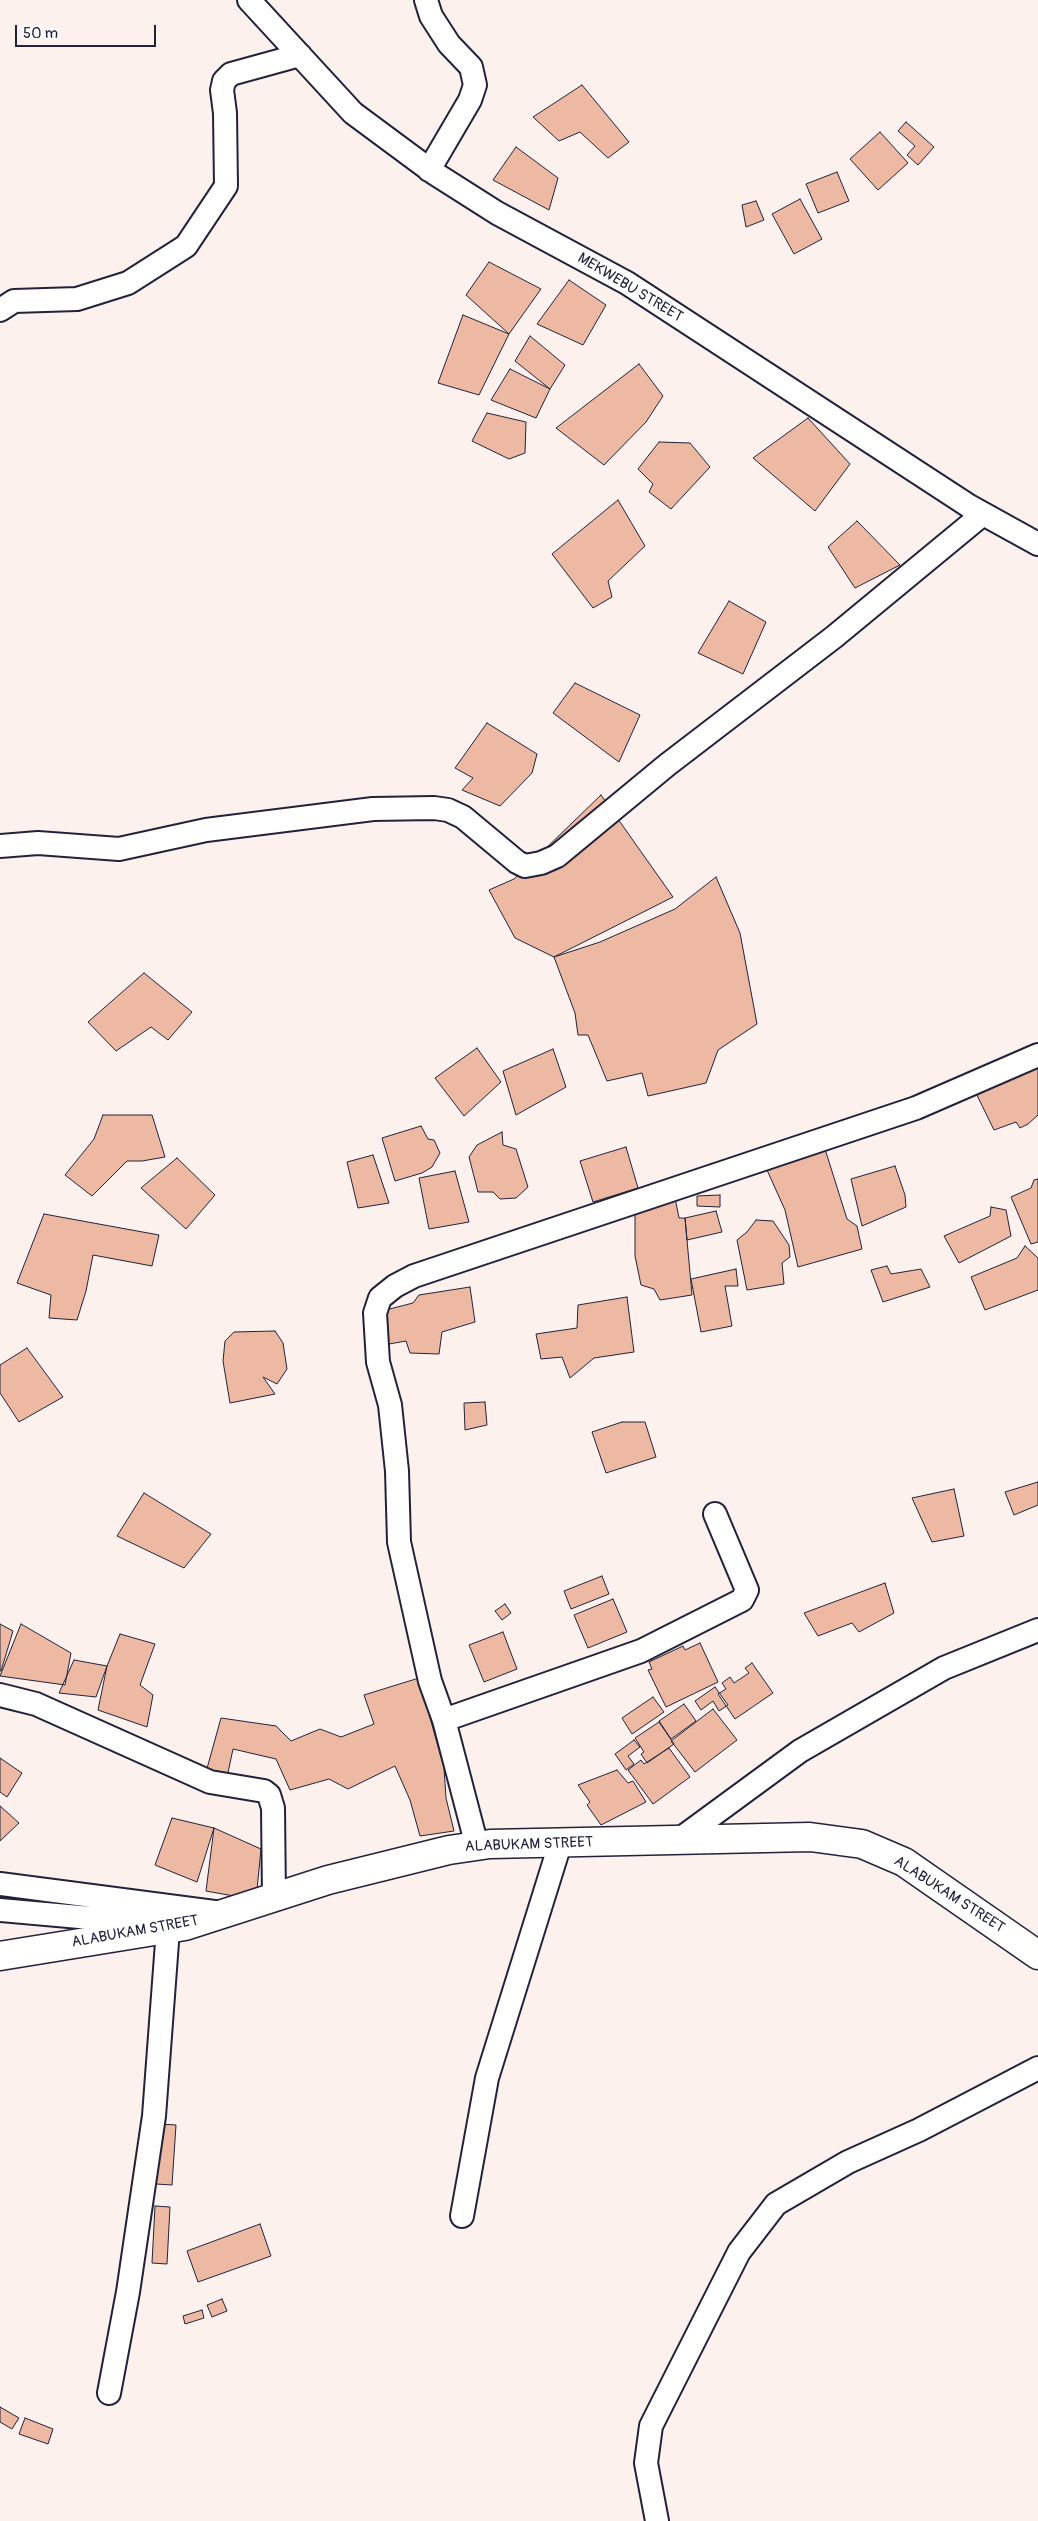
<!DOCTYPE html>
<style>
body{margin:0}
#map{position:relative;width:1038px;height:2521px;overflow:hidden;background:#fcf1ec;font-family:Pangolin,sans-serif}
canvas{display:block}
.scale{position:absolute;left:15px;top:25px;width:141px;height:22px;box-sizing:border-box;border:2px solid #22223b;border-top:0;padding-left:6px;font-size:15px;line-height:18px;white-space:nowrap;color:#22223b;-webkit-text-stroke:4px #fff;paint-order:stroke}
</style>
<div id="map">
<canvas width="1038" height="2521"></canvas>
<div class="scale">50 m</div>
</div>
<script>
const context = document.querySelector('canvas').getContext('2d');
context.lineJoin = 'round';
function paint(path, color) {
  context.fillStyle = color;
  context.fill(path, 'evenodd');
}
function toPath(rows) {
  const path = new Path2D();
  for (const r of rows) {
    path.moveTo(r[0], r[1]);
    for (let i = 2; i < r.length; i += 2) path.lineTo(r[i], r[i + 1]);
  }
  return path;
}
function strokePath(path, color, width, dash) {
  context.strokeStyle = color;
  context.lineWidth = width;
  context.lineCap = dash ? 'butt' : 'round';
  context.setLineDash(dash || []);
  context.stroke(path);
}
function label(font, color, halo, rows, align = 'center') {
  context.font = font + ' Pangolin,sans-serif';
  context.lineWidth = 4;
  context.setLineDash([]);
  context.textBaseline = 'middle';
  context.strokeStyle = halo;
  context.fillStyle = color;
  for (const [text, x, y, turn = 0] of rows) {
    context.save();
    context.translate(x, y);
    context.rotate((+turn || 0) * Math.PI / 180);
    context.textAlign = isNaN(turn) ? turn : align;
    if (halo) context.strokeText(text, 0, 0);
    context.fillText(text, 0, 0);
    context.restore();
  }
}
const building = toPath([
 [582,85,629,142,608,158,580,132,559,141,533,117,582,85],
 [906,122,934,147,918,165,907,155,915,146,898,131,906,122],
 [880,132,908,163,878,190,850,159,880,132],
 [516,147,558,178,549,210,493,180,516,147],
 [837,172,849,201,818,213,806,184,837,172],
 [800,199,822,239,794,254,772,214,800,199],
 [756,201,764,220,746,227,742,205,756,201],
 [489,262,541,289,509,334,466,295,489,262],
 [569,280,606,305,583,345,537,324,569,280],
 [463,315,509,334,479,395,438,383,463,315],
 [530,336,565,365,550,389,515,361,530,336],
 [639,364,663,396,646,422,604,465,556,428,639,364],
 [510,369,550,389,536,418,491,400,510,369],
 [487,413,526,422,525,453,509,459,472,441,487,413],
 [808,418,850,464,815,511,753,458,808,418],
 [659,442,690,443,710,467,671,509,649,492,653,484,638,469,659,442],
 [618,500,645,546,608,581,612,597,593,608,552,554,618,500],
 [857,521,900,565,855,588,828,547,857,521],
 [729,601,766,622,743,674,698,653,729,601],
 [575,683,640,715,619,762,553,713,575,683],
 [487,723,537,754,532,773,500,806,462,790,473,778,455,768,487,723],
 [601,795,673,897,554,957,515,938,489,890,514,879,601,795],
 [716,877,740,933,757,1024,718,1050,706,1083,648,1096,642,1073,607,1081,588,1035,578,1035,575,1013,554,957,600,942,675,909,716,877],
 [144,973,192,1012,168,1040,151,1027,116,1051,88,1022,144,973],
 [477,1048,501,1082,464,1116,435,1078,477,1048],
 [553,1049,566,1087,516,1115,503,1071,553,1049],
 [1038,1059,1038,1115,1028,1124,1020,1128,1016,1122,994,1130,973,1087,1038,1059],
 [103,1115,152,1115,165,1157,142,1161,127,1161,92,1196,65,1175,94,1139,103,1115],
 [421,1126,428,1139,434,1140,440,1153,432,1167,422,1173,395,1181,382,1138,421,1126],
 [502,1132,503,1145,516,1149,528,1187,516,1198,500,1199,493,1192,478,1192,469,1157,477,1145,502,1132],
 [626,1147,638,1188,593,1202,580,1161,626,1147],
 [825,1149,847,1219,857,1226,862,1249,798,1267,785,1210,767,1170,825,1149],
 [373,1155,389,1203,358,1208,347,1162,373,1155],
 [177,1158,215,1195,186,1229,141,1188,177,1158],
 [895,1166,905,1195,906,1207,862,1226,851,1179,895,1166],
 [455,1171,469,1222,429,1229,419,1178,455,1171],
 [1038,1179,1038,1242,1031,1244,1011,1197,1031,1188,1034,1180,1038,1179],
 [720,1195,720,1207,697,1206,697,1196,720,1195],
 [675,1198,679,1218,685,1218,692,1295,660,1300,654,1289,641,1285,635,1256,635,1204,675,1198],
 [991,1207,1006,1210,1011,1236,959,1263,944,1236,990,1216,991,1207],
 [716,1211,722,1232,687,1240,685,1218,716,1211],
 [44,1214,159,1235,152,1266,93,1255,86,1291,77,1320,49,1318,51,1295,17,1283,44,1214],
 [756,1220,773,1221,789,1245,790,1257,782,1263,784,1284,747,1290,737,1240,747,1232,756,1220],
 [1025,1246,1038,1258,1038,1290,985,1310,971,1277,1017,1258,1025,1246],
 [887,1266,891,1274,921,1269,930,1287,883,1302,871,1270,887,1266],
 [736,1269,738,1286,725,1286,732,1326,701,1332,691,1279,736,1269],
 [470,1287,475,1322,442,1332,439,1354,410,1353,406,1341,378,1346,374,1313,413,1303,419,1295,470,1287],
 [627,1297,634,1352,594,1358,570,1378,562,1357,541,1359,536,1334,577,1328,578,1305,627,1297],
 [275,1331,283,1343,287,1369,277,1384,263,1377,275,1394,230,1403,223,1361,225,1341,234,1332,275,1331],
 [27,1348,63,1397,19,1422,0,1393,0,1365,27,1348],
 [485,1402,487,1425,465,1430,464,1403,485,1402],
 [622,1422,645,1422,656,1457,606,1473,592,1432,622,1422],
 [1038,1482,1038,1505,1014,1515,1005,1492,1038,1482],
 [954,1489,964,1536,932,1542,912,1498,954,1489],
 [144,1493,211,1534,184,1568,117,1536,144,1493],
 [602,1576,609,1594,571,1609,564,1591,602,1576],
 [885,1583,894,1613,859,1632,852,1623,818,1636,804,1613,885,1583],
 [613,1599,627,1632,588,1648,574,1615,613,1599],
 [505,1604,511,1613,502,1620,495,1611,505,1604],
 [0,1624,13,1631,1,1671,0,1671,0,1624],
 [21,1624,71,1653,65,1685,0,1676,21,1624],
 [503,1632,517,1669,484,1682,469,1645,503,1632],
 [120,1634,155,1644,140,1685,153,1695,147,1727,98,1710,107,1666,120,1634],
 [700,1643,718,1682,666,1707,648,1670,652,1669,649,1662,683,1646,685,1650,700,1643],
 [74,1660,107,1666,96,1697,59,1693,74,1660],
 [752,1663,773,1693,735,1719,718,1694,726,1689,722,1683,730,1677,734,1683,749,1673,745,1668,752,1663],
 [419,1678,444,1768,446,1798,454,1831,420,1836,410,1800,395,1766,348,1789,329,1779,290,1790,276,1759,233,1749,226,1782,206,1772,221,1718,276,1726,291,1741,320,1729,341,1737,374,1724,364,1695,419,1678],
 [715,1687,728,1705,719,1711,713,1701,701,1710,695,1701,715,1687],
 [653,1697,664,1712,632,1734,622,1718,653,1697],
 [684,1704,696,1721,671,1739,659,1721,684,1704],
 [713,1709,737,1740,695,1772,671,1741,713,1709],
 [659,1722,674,1744,647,1763,641,1754,644,1752,635,1738,659,1722],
 [634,1740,640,1747,628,1756,634,1764,626,1770,615,1754,634,1740],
 [669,1748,690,1777,653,1804,628,1770,641,1760,644,1764,669,1748],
 [0,1758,22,1773,7,1797,0,1792,0,1758],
 [617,1770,628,1783,633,1781,646,1802,601,1825,587,1805,590,1802,578,1785,617,1770],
 [0,1806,19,1823,0,1841,0,1806],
 [172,1818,214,1828,197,1882,155,1865,172,1818],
 [214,1828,261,1849,256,1900,206,1891,214,1828],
 [160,2124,176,2125,172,2185,156,2184,160,2124],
 [155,2206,170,2207,167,2264,152,2263,155,2206],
 [260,2224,271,2256,198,2282,187,2251,260,2224],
 [222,2299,227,2311,212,2317,207,2305,222,2299],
 [202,2310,204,2318,185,2324,183,2316,202,2310],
 [0,2407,19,2418,12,2429,0,2422,0,2407],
 [25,2418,53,2429,48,2444,19,2434,25,2418]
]);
const street = toPath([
 [249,0,353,113,434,173,497,213,627,283,969,506,1038,544],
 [426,0,431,16,449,44,471,67,475,85,470,100,429,170],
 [0,310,14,301,77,299,128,283,186,246,226,186,225,113,222,90,224,81,231,74,300,55],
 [0,846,38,843,119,849,206,830,373,809,434,808,448,810,463,817,517,862,525,866,541,863,557,856,667,765,834,637,983,514],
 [0,1695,36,1704,210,1782,264,1791,269,1795,273,1808,274,1898],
 [444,1720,641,1651,742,1600,747,1590,715,1514],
 [680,1839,800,1751,944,1668,1038,1630],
 [477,1846,444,1720,430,1681,399,1542,397,1471,390,1405,378,1362,375,1313,380,1298,395,1286,414,1276,916,1108,1038,1055],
 [0,1884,222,1913],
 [0,1910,158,1924],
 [462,2216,487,2078,560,1844],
 [109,2393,128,2292,154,2116,168,1929],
 [657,2521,646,2463,651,2426,739,2252,776,2204,848,2162,919,2130,1038,2068]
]);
const secondary = toPath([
 [0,1956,185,1926,328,1880,449,1850,490,1844,810,1837,862,1844,904,1862,1038,1955]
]);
const streetNames = [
 ["MEKWEBU STREET",630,288,31],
 ["ALABUKAM STREET",529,1845,-2],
 ["ALABUKAM STREET",949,1895,33],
 ["ALABUKAM STREET",135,1932,-10]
];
paint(building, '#eeb9a2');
strokePath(building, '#22223b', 1);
strokePath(street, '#22223b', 26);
strokePath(secondary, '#22223b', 31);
strokePath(street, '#fff', 22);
strokePath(secondary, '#fff', 28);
label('15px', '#22223b', '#fff', streetNames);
</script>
